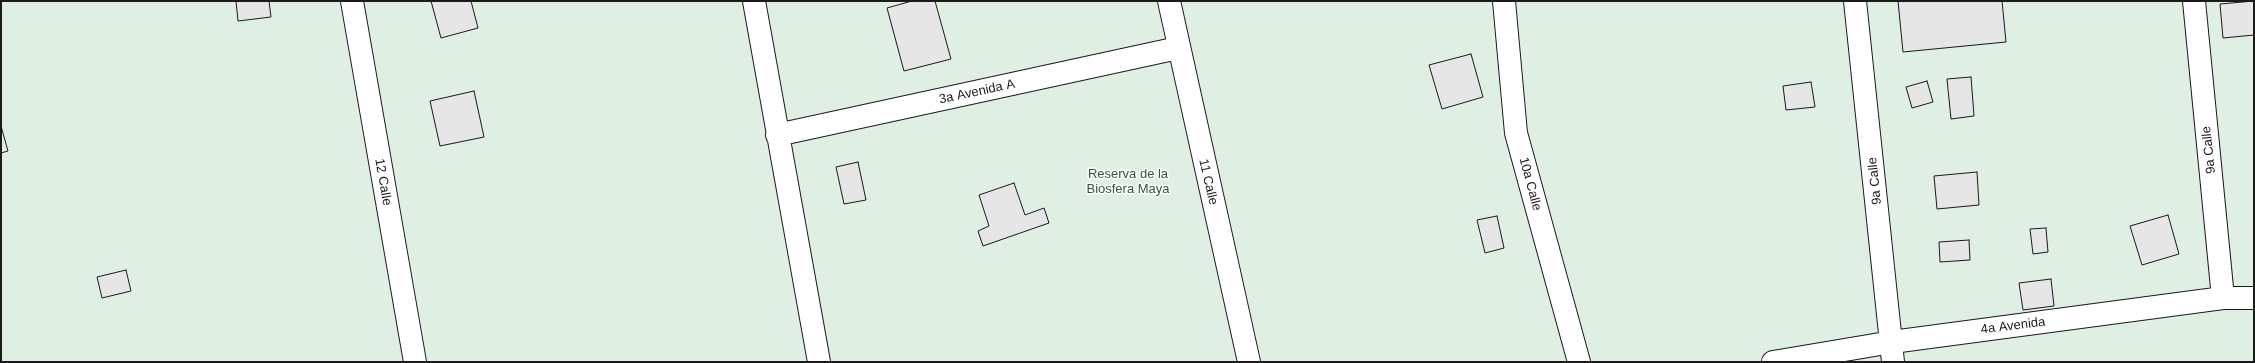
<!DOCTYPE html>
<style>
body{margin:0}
#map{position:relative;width:2255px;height:363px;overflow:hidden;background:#fff;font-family:Helvetica,sans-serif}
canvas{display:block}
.frame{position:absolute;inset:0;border:2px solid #1a1a1a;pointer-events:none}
</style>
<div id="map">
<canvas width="2255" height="363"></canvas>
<div class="frame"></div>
</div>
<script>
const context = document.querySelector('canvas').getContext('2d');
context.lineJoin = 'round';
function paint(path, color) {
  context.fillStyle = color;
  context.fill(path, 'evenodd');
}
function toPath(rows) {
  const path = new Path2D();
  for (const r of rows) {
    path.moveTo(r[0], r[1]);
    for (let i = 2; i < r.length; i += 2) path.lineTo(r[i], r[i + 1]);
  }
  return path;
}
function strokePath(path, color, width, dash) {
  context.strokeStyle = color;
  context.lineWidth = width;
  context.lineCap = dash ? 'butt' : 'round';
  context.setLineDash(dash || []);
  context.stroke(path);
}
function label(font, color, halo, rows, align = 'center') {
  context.font = font + ' Helvetica,sans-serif';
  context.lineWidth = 3;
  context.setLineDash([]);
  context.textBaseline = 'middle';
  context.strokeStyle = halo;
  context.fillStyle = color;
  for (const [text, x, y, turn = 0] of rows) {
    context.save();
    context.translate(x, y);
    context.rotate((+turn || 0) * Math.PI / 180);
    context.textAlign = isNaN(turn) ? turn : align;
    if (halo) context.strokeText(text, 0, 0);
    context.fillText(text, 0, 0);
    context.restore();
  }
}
const green = toPath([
 [1,1,2254,1,2254,362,1,362,1,1]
]);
const building = toPath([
 [236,1,269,1,271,17,238,21,236,1],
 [431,1,471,1,478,28,441,38,431,1],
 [912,1,935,1,951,59,904,71,887,8,912,1],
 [1898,1,2002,1,2006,42,1903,52,1898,1],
 [2254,1,2254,35,2223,38,2220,4,2254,1],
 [1471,54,1483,97,1442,109,1429,65,1471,54],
 [1971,77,1974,116,1951,119,1947,79,1971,77],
 [1927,81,1933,102,1912,108,1906,87,1927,81],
 [1811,82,1815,107,1786,110,1783,86,1811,82],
 [474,91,484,137,440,146,430,101,474,91],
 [1,126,8,151,1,153,1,126],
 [858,162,866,200,844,204,836,167,858,162],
 [1977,172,1979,205,1937,209,1934,176,1977,172],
 [1014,183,1025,215,1044,208,1049,223,983,246,978,231,989,226,979,195,1014,183],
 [2168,215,2179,254,2142,265,2130,226,2168,215],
 [1497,216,1504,248,1485,253,1477,220,1497,216],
 [2046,228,2048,252,2033,254,2030,229,2046,228],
 [1969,240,1970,260,1940,262,1939,242,1969,240],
 [126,270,131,291,102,298,97,277,126,270],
 [2051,279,2054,306,2023,310,2019,283,2051,279]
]);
const street = toPath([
 [352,1,415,362],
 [754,1,819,362],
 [1169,1,1249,362],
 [1504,1,1516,133,1579,362],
 [1855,1,1893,362],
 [2194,1,2223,298],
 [777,135,1178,48],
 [1773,362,1892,342,2223,298,2254,298]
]);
const streetNames = [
 ["3a Avenida A",977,92,-12],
 ["9a Calle",2209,150,-96],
 ["9a Calle",1875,181,-96],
 ["12 Calle",383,182,80],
 ["11 Calle",1208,182,77],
 ["10a Calle",1530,184,75],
 ["4a Avenida",2013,326,-7]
];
const parkNames = [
 ["Reserva de la",1128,174],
 ["Biosfera Maya",1128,189]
];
paint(green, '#e0efe3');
strokePath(green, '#6a6a6a', 1);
paint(building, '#e6e6e6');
strokePath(building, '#1a1a1a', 1);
strokePath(street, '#1a1a1a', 24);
strokePath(street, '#fff', 22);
label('13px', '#1a1a1a', '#fff', streetNames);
label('13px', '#2b5a34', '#fff', parkNames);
</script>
